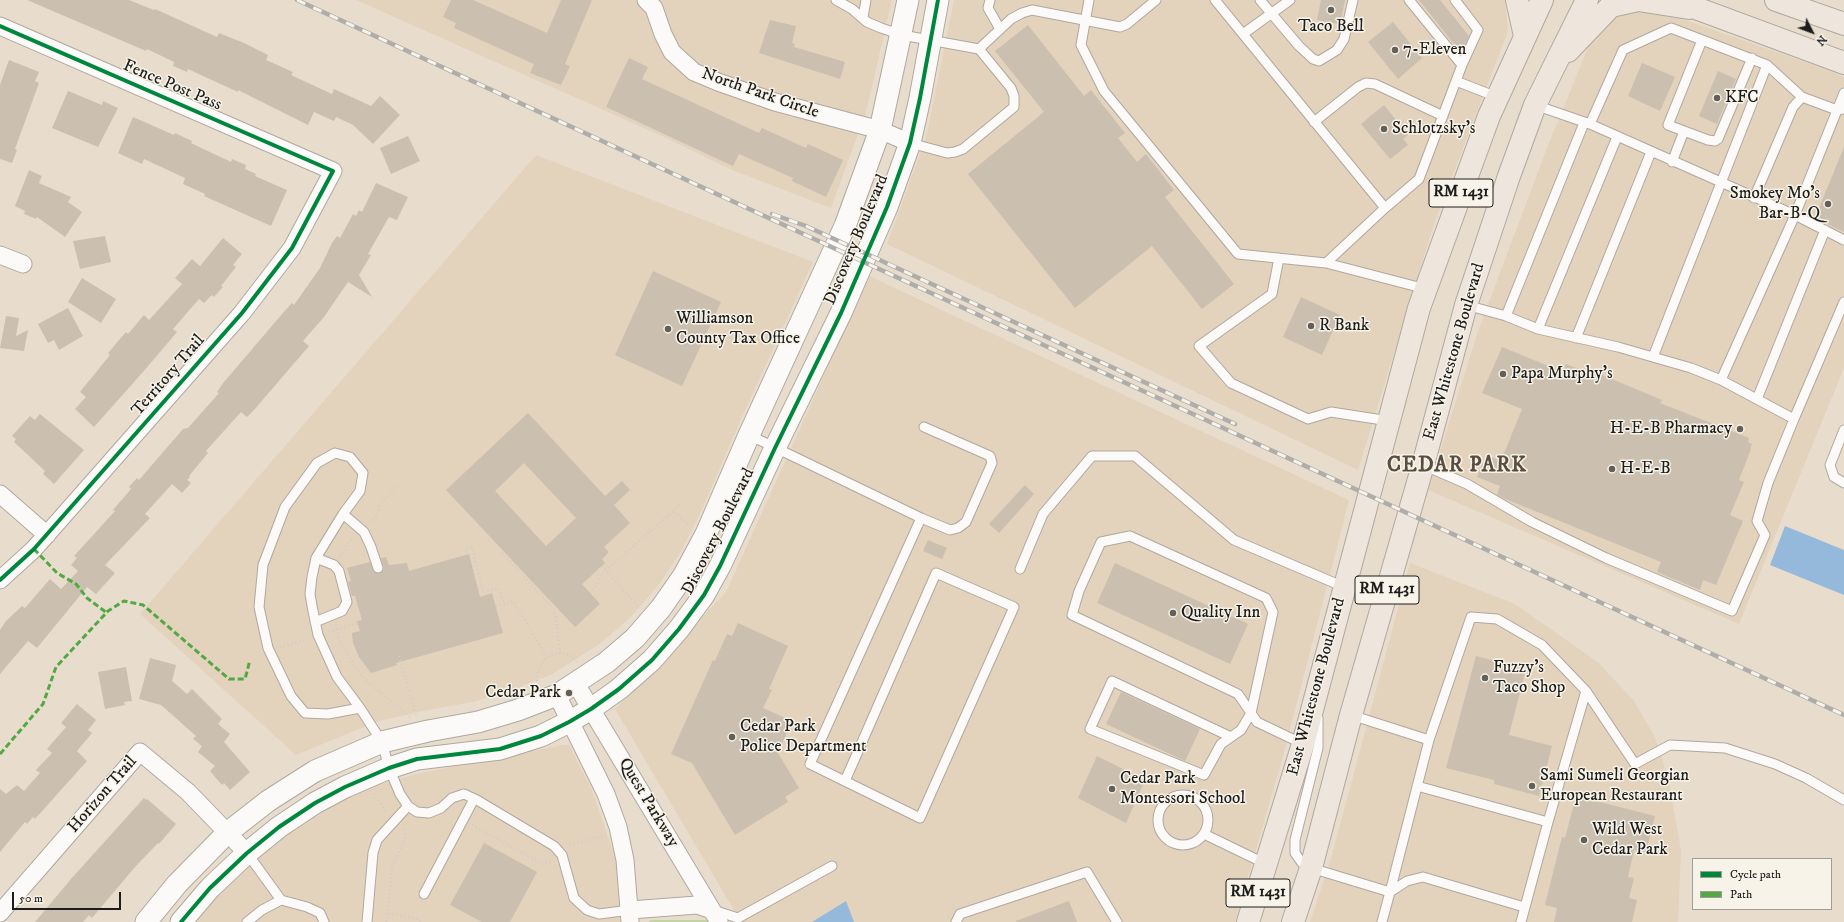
<!DOCTYPE html>
<style>
body{margin:0}
#map{position:relative;width:1844px;height:922px;overflow:hidden;background:#e8ddcd;font-family:"IM FELL DW Pica",serif}
canvas{display:block}
.legend{position:absolute;left:1692px;top:858px;width:140px;height:52px;box-sizing:border-box;background:#f7f3e8;border:1px solid #9f9d96;margin:0;padding:5px 7px;list-style:none;font-size:12px;color:#1c1c1c}
.legend li{display:flex;align-items:center;gap:8px;height:20px}
.legend b{width:20px;border:1px solid #9f9d96}
.north{position:absolute;left:1792px;top:12px;width:40px;height:40px;-webkit-text-stroke:3px #f7f3e8;paint-order:stroke;rotate:132deg;font-size:11px;font-weight:700;line-height:16px;text-align:center;color:#1c1c1c}
.north::after{content:'';display:block;margin:auto;width:14px;height:18px;background:#1c1c1c;clip-path:polygon(50% 0,100% 100%,50% 72%,0 100%)}
.scale{position:absolute;left:12px;top:892px;width:109px;height:18px;box-sizing:border-box;border:2px solid #1c1c1c;border-top:0;padding-left:5px;font-size:12px;line-height:14px;white-space:nowrap;color:#1c1c1c;-webkit-text-stroke:3px #f7f3e8;paint-order:stroke}
</style>
<div id="map">
<canvas width="1844" height="922"></canvas>
<ul class="legend">
<li><b style="height:5px;background:#00873e"></b>Cycle path</li>
<li><b style="height:5px;background:#52a943"></b>Path</li>
</ul>
<div class="north">N</div>
<div class="scale">50 m</div>
</div>
<script>
const context = document.querySelector('canvas').getContext('2d');
context.lineJoin = 'round';
function paint(path, color) {
  context.fillStyle = color;
  context.fill(path, 'evenodd');
}
function toPath(rows) {
  const path = new Path2D();
  for (const r of rows) {
    if (r.length === 3) {
      path.moveTo(r[0] + r[2], r[1]);
      path.arc(r[0], r[1], r[2], 0, 2 * Math.PI);
      continue;
    }
    path.moveTo(r[0], r[1]);
    for (let i = 2; i < r.length; i += 2) path.lineTo(r[i], r[i + 1]);
  }
  return path;
}
function strokePath(path, color, width, dash) {
  context.strokeStyle = color;
  context.lineWidth = width;
  context.lineCap = dash ? 'butt' : 'round';
  context.setLineDash(dash || []);
  context.stroke(path);
}
function label(font, color, halo, rows, align = 'center') {
  context.font = font + ' "IM FELL DW Pica",serif';
  context.lineWidth = 3;
  context.setLineDash([]);
  context.textBaseline = 'middle';
  context.strokeStyle = halo;
  context.fillStyle = color;
  for (const [text, x, y, turn = 0] of rows) {
    context.save();
    context.translate(x, y);
    context.rotate((+turn || 0) * Math.PI / 180);
    context.textAlign = isNaN(turn) ? turn : align;
    if (halo) context.strokeText(text, 0, 0);
    context.fillText(text, 0, 0);
    context.restore();
  }
}
const built = toPath([
 [356,0,892,0,866,112,831,208,732,170,664,137],
 [954,0,1505,0,1508,31,1434,224,1358,470,887,244,926,138],
 [1648,7,1825,69,1844,77,1844,368,1739,624,1428,490,1478,331,1545,153,1593,35,1615,13],
 [536,155,813,262,743,415,700,514,679,555,658,586,630,618,601,643,551,675,512,690,473,702,422,711,376,722,296,755,140,614],
 [869,276,1349,500,1284,753,1235,922,741,922,615,709,726,592],
 [1410,563,1515,604,1599,663,1634,701,1655,737,1668,777,1681,850,1678,922,1310,922,1332,855],
 [563,745,569,745,591,788,616,859,620,922,191,922,228,882,288,830,359,790,416,774]
]);
const green = toPath([
 [651,920,707,920,710,922,648,922]
]);
const water = toPath([
 [1785,526,1844,550,1844,595,1770,565],
 [846,901,854,922,812,922]
]);
const building = toPath([
 [27,0,129,0,154,10,155,9,217,37,219,33,244,43,268,55,266,60,293,72,291,75,332,94,334,89,371,106,380,96,400,115,373,144,353,125,336,117,334,121,314,112,308,125,238,90,238,92,188,69,187,72,173,66,174,62,147,49,146,51],
 [451,0,473,0,547,33,561,0,592,0,565,64,570,66,561,85,530,73,534,64,454,28,456,23,443,17],
 [1321,0,1345,0,1340,24,1317,20],
 [1419,0,1440,0,1469,36,1466,43,1458,49],
 [770,20,796,26,792,43,795,44,794,47,845,62,840,79,759,53],
 [1393,22,1422,58,1398,79,1368,42],
 [1028,25,1084,96,1091,90,1125,133,1118,138,1137,162,1146,154,1174,190,1165,197,1234,284,1202,309,1152,246,1075,308,968,174,1044,112,995,51],
 [629,58,648,67,642,79,759,133,762,128,806,148,808,144,843,160,826,197,792,181,793,178,739,154,733,166,606,107],
 [9,60,39,72,35,81,39,83,15,149,17,150,12,163,0,159,0,85],
 [1642,63,1675,77,1660,111,1628,96],
 [1718,71,1736,79,1717,124,1699,116],
 [68,91,102,105,103,101,118,108,98,147,52,128],
 [1384,105,1408,135,1403,139,1408,145,1390,159,1361,124],
 [133,117,174,135,175,133,192,141,191,143,231,162,232,159,246,165,245,169,256,174,255,176,287,190,271,226,204,196,205,194,183,184,185,178,144,159,142,164,118,153],
 [408,136,420,161,391,174,380,148],
 [1844,147,1844,232,1815,218],
 [29,170,42,176,39,183,71,197,68,202,82,212,65,237,37,217,36,219,24,214,25,211,15,206],
 [376,183,408,197,397,220,389,217,368,254,371,255,359,275,372,297,348,282,324,317,303,341,309,346,254,410,247,417,241,412,206,451,208,453,189,476,190,477,187,480,191,483,182,493,172,484,145,514,150,518,105,565,115,573,96,594,87,587,37,648,28,641,0,674,0,630,6,621,22,606,25,608,50,579,61,589,78,571,71,565,77,558,74,556,115,511,113,510,131,489,129,487,137,478,139,480,183,429,188,428,219,393,217,392,224,382,282,314,292,303,294,305,320,268,332,243,337,236,340,238,353,214,356,216,359,210,362,212],
 [105,236,111,262,80,269,73,241],
 [223,238,242,254,233,265,236,267,221,286,223,287,214,297,212,295,204,303,199,299,173,329,177,332,143,372,94,427,75,409,86,397,80,392,110,355,108,353,126,332,128,334,144,315,149,320,182,284,175,278,192,259,200,266],
 [653,271,721,302,682,386,615,355],
 [82,278,116,299,101,323,68,302],
 [1301,297,1340,315,1322,355,1283,337],
 [68,308,83,336,59,350,54,340,48,343,38,324],
 [6,316,19,318,16,336,28,330,24,351,0,348],
 [1502,347,1563,372,1566,364,1589,373,1590,370,1662,400,1660,403,1749,438,1748,442,1752,444,1750,449,1751,449,1739,480,1744,482,1730,515,1743,521,1716,585,1703,580,1700,590,1657,572,1661,562,1503,498,1497,495,1500,486,1477,477,1486,455,1501,461,1522,409,1482,393],
 [528,413,605,496,622,481,630,490,614,505,630,523,604,547,609,552,602,559,605,563,582,584,600,604,575,627,446,490],
 [524,463,576,518,546,546,495,491],
 [40,414,84,450,54,484,43,474,45,471,14,442,16,439,12,436,30,416,35,420],
 [1025,485,1034,494,999,533,989,524],
 [928,540,947,548,942,559,923,551],
 [469,554,480,597,492,593,503,633,396,663,397,665,371,673,359,657,353,643,352,633,360,631,357,621,362,620,355,596,352,596,348,582,351,581,347,568,370,562,374,572,380,574,384,569,381,558,386,557,389,565,407,563,409,571],
 [1115,563,1248,624,1230,664,1097,603],
 [738,623,788,646,769,689,772,690,763,708,792,721,778,753,799,788,785,797,788,802,735,835,692,763,671,754,713,660,715,661,727,634,732,636],
 [1476,656,1526,669,1509,735,1552,746,1539,796,1494,784,1494,780,1446,768],
 [150,658,176,665,172,681,187,694,192,689,222,719,218,724,230,734,224,742,250,772,230,790,224,783,222,785,210,771,215,766,198,752,202,746,193,739,196,736,161,705,139,699],
 [126,667,132,701,124,702,125,705,105,709,98,672],
 [1121,692,1200,729,1185,761,1106,724],
 [77,704,96,720,88,730,92,733,77,751,87,761,35,819,33,817,27,824,25,822,0,852,0,789,6,794,17,785,24,791,40,773,36,770,52,753,47,749,66,727,61,723],
 [1097,756,1145,780,1126,823,1078,798],
 [1576,796,1655,816,1646,852,1634,850,1628,877,1634,878,1629,898,1637,900,1632,922,1554,922,1557,908,1545,905,1562,837,1565,838],
 [144,798,146,800,147,799,176,824,159,844,158,843,135,867,92,918,89,915,83,922,35,922,71,879],
 [484,843,537,872,510,922,482,922,450,905],
 [1069,901,1077,922,1016,922,1016,921]
]);
const path = toPath([
 [673,511,681,503],
 [370,523,377,516,380,504,395,487],
 [502,553,555,610,560,654],
 [467,555,466,548,472,547,483,592,498,588,505,604],
 [340,557,353,536],
 [602,566,640,608],
 [590,593,597,585,601,575,673,511,690,526],
 [496,607,513,601,547,657],
 [336,625,339,639,355,667,366,680,410,717],
 [329,632,358,623],
 [280,647,305,640],
 [399,656,416,716],
 [537,685,537,672,546,658,553,654,562,653,571,656,577,662],
 [373,794,387,812],
 [472,825,543,864,552,861],
 [405,829,406,836,392,867,388,913,416,919,421,922],
 [570,845,606,835],
 [386,922,388,913]
]);
const service = toPath([
 [836,0,852,9,867,22,881,28,902,35,979,49,1011,19,1022,13,1032,10,1120,27,1127,24,1156,0],
 [990,0,988,8,1000,29],
 [1089,0,1081,45,1104,91,1238,254,1326,263,1426,289],
 [1215,0,1385,208,1326,263],
 [1260,0,1299,46,1313,59,1319,61,1337,50,1344,39,1353,0],
 [1409,0,1462,65],
 [863,17,866,0],
 [1243,34,1290,0],
 [1702,40,1668,125,1708,140,1715,141,1718,139,1752,58],
 [1456,81,1497,97],
 [1535,105,1590,124,1795,215,1844,240],
 [1314,122,1358,87,1366,83,1375,84,1443,116],
 [1590,124,1623,50,1671,28,1767,65,1802,97,1837,110,1844,109],
 [910,143,947,153,955,152,963,149,1014,107,1014,96,1011,88,979,49],
 [1672,162,1684,131],
 [1754,198,1793,107,1802,97],
 [1385,208,1419,179,1462,65,1478,30,1455,0],
 [1279,258,1272,294,1199,346,1231,383,1308,419,1331,412,1389,421],
 [1466,305,1506,316,1538,329,1618,347,1691,368,1721,380,1794,419,1844,302],
 [1506,316,1584,123],
 [1538,329,1617,137],
 [1576,338,1651,152],
 [1653,357,1767,65],
 [1721,380,1795,215,1844,93],
 [1757,399,1825,230],
 [1844,430,1830,465,1834,477,1844,483],
 [749,435,921,518,810,764,920,818,1014,607,936,573,845,781],
 [1423,465,1467,484,1532,522,1606,558,1732,611,1765,535,1757,521,1768,483,1794,419],
 [343,514,364,532,371,547,378,568],
 [921,518,950,530,958,528,966,522,992,463,990,456,924,427],
 [1020,569,1043,514,1092,456,1135,456,1234,540,1344,587],
 [315,622,342,611,347,602,339,571,334,565,316,558],
 [1586,691,1635,764,1670,745,1725,748,1775,764,1806,778,1844,800],
 [360,708,328,714,305,713,291,696,268,648,259,607,263,565,285,507,317,463,335,453,350,457,363,473,360,491,343,514,316,558,312,577,310,594,313,611,318,635,337,677,360,708,382,742,389,768,400,794,408,806,417,812,429,813,441,808,452,798,464,794,477,800,554,846,562,855,574,898,587,910,599,914,630,910],
 [1318,718,1318,748,1295,840,1295,853,1302,863,1311,868,1390,892,1429,740,1351,715],
 [1231,737,1112,681,1090,729,1204,775,1221,744,1241,730,1251,713,1273,612,1266,598,1130,536,1101,542,1079,591,1072,615,1238,694,1251,713,1257,722,1303,744],
 [1429,740,1471,617,1497,619,1542,645,1586,691,1548,822],
 [1417,786,1548,822,1521,922],
 [1183,820,25],
 [1204,834,1266,864],
 [247,853,281,900,307,907,320,913,324,922],
 [424,894,474,799],
 [713,910,738,918,832,866],
 [247,922,262,910,281,900],
 [367,922,373,853,377,840,408,806],
 [956,922,960,914,1087,872,1117,922],
 [1382,922,1390,892,1407,881,1423,877,1524,907]
]);
const minor = toPath([
 [646,0,654,8,663,34,672,52,694,72,718,82,775,102,880,130,910,143],
 [0,26,333,171,292,248,242,313,34,549,0,580],
 [0,255,23,264],
 [0,494,47,535],
 [576,684,719,922],
 [557,695,606,794,618,827,625,860,630,922],
 [630,910,697,905,712,910],
 [0,913,140,752,188,792,247,853]
]);
const tertiary = toPath([
 [146,922,177,884,227,833,268,801,315,771,382,742,428,731,478,722,518,710,557,695,607,662,635,638,661,608,684,575,706,534,749,435,845,226,880,130,908,0],
 [181,922,210,888,247,853,279,827,315,803,345,787,389,768,417,759,500,749,541,736,569,722,591,709,619,689,652,660,679,629,704,595,720,566,775,448,841,313,887,207,910,143,920,98,938,0]
]);
const primary = toPath([
 [1517,0,1525,36],
 [1638,0,1689,8],
 [1674,0,1844,63],
 [1776,0,1844,24],
 [1568,51,1611,6,1638,0],
 [1248,922,1303,744,1419,308,1489,116,1542,0],
 [1293,922,1311,868,1351,715,1423,465,1466,305,1509,176,1535,105,1587,0]
]);
const rail = toPath([
 [297,0,1844,715],
 [772,214,806,226,1235,424]
]);
const quiet = toPath([
 [34,549,57,573,76,584,87,598,107,613],
 [0,754,43,704,56,667,108,611,124,601,143,605,229,679,245,679,250,660]
]);
const cycleway = toPath([
 [0,26,333,171,292,248,242,313,34,549,0,580],
 [181,922,210,888,247,853,279,827,315,803,345,787,389,768,417,759,500,749,541,736,569,722,591,709,619,689,652,660,679,629,704,595,720,566,775,448,841,313,887,207,910,143,920,98,938,0]
]);
const markers = [
 [1331,10,4,"#63605a"],
 [1395,50,4,"#63605a"],
 [1717,98,4,"#63605a"],
 [1384,129,4,"#63605a"],
 [1828,204,4,"#63605a"],
 [1311,326,4,"#63605a"],
 [668,329,4,"#63605a"],
 [1503,374,4,"#63605a"],
 [1740,429,4,"#63605a"],
 [1612,469,4,"#63605a"],
 [1173,613,4,"#63605a"],
 [1485,678,4,"#63605a"],
 [569,693,4,"#63605a"],
 [732,737,4,"#63605a"],
 [1532,786,4,"#63605a"],
 [1112,789,4,"#63605a"],
 [1584,840,4,"#63605a"]
];
const shields = [
 [1461,193,64],
 [1387,590,64],
 [1258,893,64]
];
const shieldNames = [
 ["RM 1431",1461,193],
 ["RM 1431",1387,590],
 ["RM 1431",1258,893]
];
const poiNames = [
 ["Taco Bell",1331,27,"center"],
 ["7-Eleven",1403,50],
 ["KFC",1725,98],
 ["Schlotzsky's",1392,129],
 ["Smokey Mo's",1820,194,"right"],
 ["Bar-B-Q",1820,214,"right"],
 ["Williamson",676,319],
 ["County Tax Office",676,339],
 ["R Bank",1319,326],
 ["Papa Murphy's",1511,374],
 ["H-E-B Pharmacy",1732,429,"right"],
 ["H-E-B",1620,469],
 ["Quality Inn",1181,613],
 ["Fuzzy's",1493,668],
 ["Taco Shop",1493,688],
 ["Cedar Park",561,693,"right"],
 ["Cedar Park",740,727],
 ["Police Department",740,747],
 ["Sami Sumeli Georgian",1540,776],
 ["European Restaurant",1540,796],
 ["Cedar Park",1120,779],
 ["Montessori School",1120,799],
 ["Wild West",1592,830],
 ["Cedar Park",1592,850]
];
const streetNames = [
 ["Fence Post Pass",172,86,23],
 ["North Park Circle",760,94,19],
 ["Discovery Boulevard",857,240,-67],
 ["East Whitestone Boulevard",1455,352,-74],
 ["Territory Trail",169,376,-49],
 ["Discovery Boulevard",719,532,-63],
 ["East Whitestone Boulevard",1317,687,-75],
 ["Horizon Trail",103,795,-49],
 ["Quest Parkway",648,803,59]
];
const districtNames = [
 ["CEDAR PARK",1457,467]
];
paint(built, '#e3d2bc');
paint(green, '#c0d5a2');
paint(water, '#95b9db');
paint(building, '#cbbfb0');
strokePath(service, '#afa89e', 11);
strokePath(minor, '#afa89e', 19);
strokePath(tertiary, '#afa89e', 23);
strokePath(primary, '#afa89e', 24);
strokePath(path, '#d0cdc9', 2.5, [1, 3]);
strokePath(service, '#fcfaf8', 9);
strokePath(minor, '#fcfaf8', 17);
strokePath(tertiary, '#fcfaf8', 21);
strokePath(primary, '#eee5dc', 22);
strokePath(rail, '#aeadaa', 4.5);
strokePath(rail, '#f7f3e8', 3, [9]);
strokePath(quiet, '#52a943', 3, [6, 3]);
strokePath(cycleway, '#00873e', 4);
for (const [x, y, r, color] of markers) {
  const dot = new Path2D();
  dot.arc(x, y, r, 0, 2 * Math.PI);
  context.fillStyle = color;
  context.fill(dot);
  strokePath(dot, '#f7f3e8', 1.5);
}
for (const [x, y, w] of shields) {
  const box = new Path2D();
  box.roundRect(x - w / 2, y - 14, w, 28, 3);
  context.fillStyle = '#f7f3e8';
  context.fill(box);
  strokePath(box, '#1c1c1c', 1);
}
label('bold 16px', '#1c1c1c', null, shieldNames);
label('17px', '#1c1c1c', '#f7f3e8', poiNames, 'left');
label('17px', '#1c1c1c', '#f7f3e8', streetNames);
context.letterSpacing = '1px';
label('bold 21px', '#594d40', '#f7f3e8', districtNames);
context.letterSpacing = '0px';
</script>
